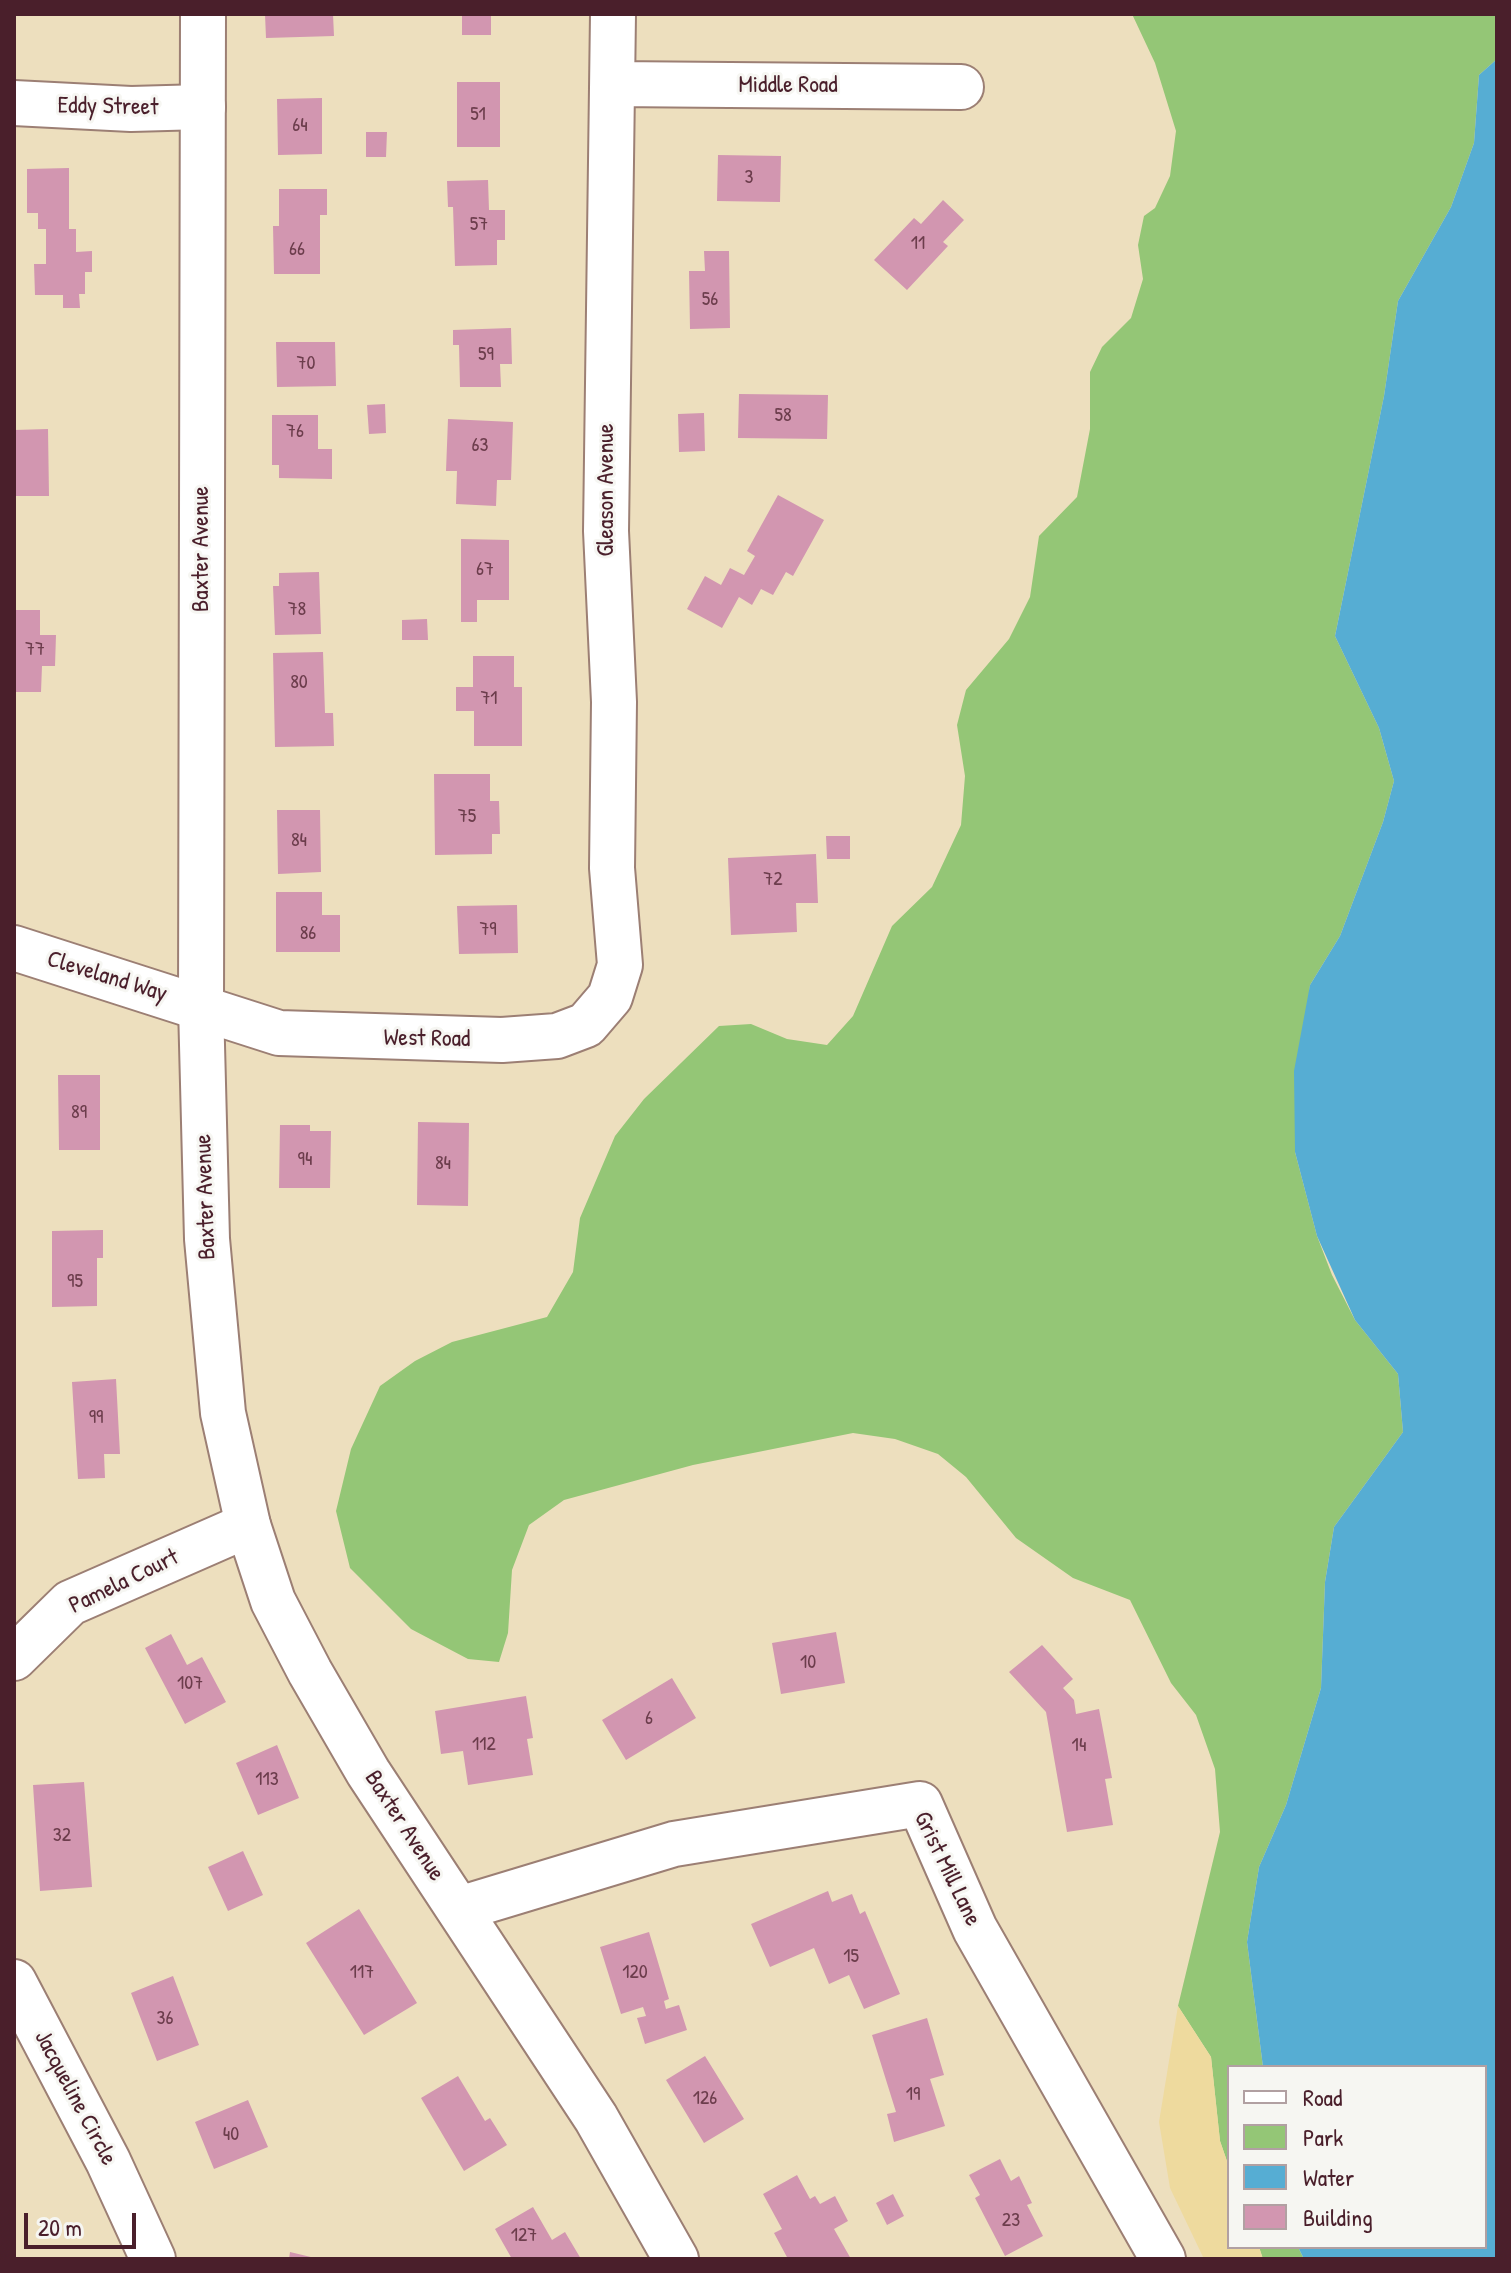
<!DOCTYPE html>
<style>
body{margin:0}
#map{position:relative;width:1511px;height:2273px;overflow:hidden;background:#eddfbe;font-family:"Patrick Hand",sans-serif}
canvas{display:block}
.frame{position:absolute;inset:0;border:16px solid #4a1f2b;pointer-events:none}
.legend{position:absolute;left:1227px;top:2065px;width:260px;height:184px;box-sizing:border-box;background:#f6f6f2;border:2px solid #b1a0a2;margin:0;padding:10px 14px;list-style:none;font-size:24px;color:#4a1f2b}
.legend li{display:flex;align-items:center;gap:16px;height:40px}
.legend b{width:40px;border:2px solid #b1a0a2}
.scale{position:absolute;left:24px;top:2213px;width:112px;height:36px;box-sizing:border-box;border:4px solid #4a1f2b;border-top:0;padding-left:10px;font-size:24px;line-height:28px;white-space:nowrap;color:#4a1f2b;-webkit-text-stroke:6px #f6f6f2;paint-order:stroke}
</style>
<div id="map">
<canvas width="1511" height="2273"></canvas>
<div class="frame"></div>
<ul class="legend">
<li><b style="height:10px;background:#fff"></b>Road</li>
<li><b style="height:22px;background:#94c676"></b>Park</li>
<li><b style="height:22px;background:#56add3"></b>Water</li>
<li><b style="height:22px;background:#d296b0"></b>Building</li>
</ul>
<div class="scale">20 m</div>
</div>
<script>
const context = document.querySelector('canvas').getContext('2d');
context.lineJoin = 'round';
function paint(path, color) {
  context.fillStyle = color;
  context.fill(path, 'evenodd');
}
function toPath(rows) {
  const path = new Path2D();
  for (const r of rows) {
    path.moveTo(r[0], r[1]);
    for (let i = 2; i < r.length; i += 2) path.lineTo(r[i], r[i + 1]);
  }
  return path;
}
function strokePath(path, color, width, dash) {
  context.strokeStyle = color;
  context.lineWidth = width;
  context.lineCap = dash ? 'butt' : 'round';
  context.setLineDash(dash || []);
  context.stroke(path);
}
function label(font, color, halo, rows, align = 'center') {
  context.font = font + ' "Patrick Hand",sans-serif';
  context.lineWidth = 6;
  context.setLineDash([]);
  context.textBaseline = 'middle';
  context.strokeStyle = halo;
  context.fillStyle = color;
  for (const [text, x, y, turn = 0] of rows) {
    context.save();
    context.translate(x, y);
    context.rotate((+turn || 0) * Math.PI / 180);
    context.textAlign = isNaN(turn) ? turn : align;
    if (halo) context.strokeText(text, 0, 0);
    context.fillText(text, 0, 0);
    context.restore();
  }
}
const green = toPath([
 [1132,14,1497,14,1497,59,1479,75,1474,143,1451,207,1398,301,1384,396,1335,636,1379,728,1394,781,1383,822,1340,936,1310,985,1295,1152,1317,1236,1332,1275,1355,1320,1398,1374,1403,1432,1334,1527,1325,1582,1321,1688,1286,1805,1259,1867,1247,1942,1263,2067,1229,2067,1229,2167,1220,2141,1211,2057,1178,2006,1220,1832,1215,1769,1196,1715,1171,1683,1130,1600,1073,1578,1016,1538,966,1477,938,1454,895,1439,853,1433,693,1465,564,1500,529,1525,512,1570,508,1633,499,1662,468,1659,411,1629,350,1568,336,1511,351,1449,380,1386,415,1361,452,1342,547,1317,573,1272,580,1218,615,1136,644,1099,719,1026,751,1024,787,1039,827,1045,853,1016,892,926,932,887,961,825,965,776,957,725,966,690,1009,639,1030,597,1039,536,1077,497,1090,429,1090,372,1102,347,1131,318,1143,279,1138,245,1144,216,1155,208,1170,176,1176,131,1155,63],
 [1259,2247,1298,2247,1304,2259,1263,2259]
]);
const sand = toPath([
 [1178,2006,1211,2057,1220,2141,1229,2167,1229,2247,1259,2247,1263,2259,1204,2259,1170,2188,1159,2122]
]);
const water = toPath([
 [1497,59,1497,2259,1304,2259,1298,2247,1485,2247,1485,2067,1263,2067,1247,1942,1259,1867,1286,1805,1321,1688,1325,1582,1334,1527,1403,1432,1398,1374,1355,1320,1317,1236,1295,1152,1294,1071,1310,985,1340,936,1383,822,1394,781,1379,728,1335,636,1384,396,1398,301,1451,207,1474,143,1479,75]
]);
const building = toPath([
 [265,14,333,14,334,36,266,38],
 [462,14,491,14,491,35,462,35],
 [457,82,500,82,500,147,457,147],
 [322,98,322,154,278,155,277,99],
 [366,132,387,132,386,157,366,157],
 [718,155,781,156,780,202,717,201],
 [69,168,69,229,76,229,76,252,92,251,92,272,85,272,85,294,79,294,80,308,63,308,63,295,35,295,34,264,46,264,46,229,38,229,38,213,27,213,27,169],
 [488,180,489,210,505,210,505,240,497,240,497,265,455,266,453,207,448,207,447,181],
 [279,189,327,189,327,215,320,215,320,274,274,274,273,226,279,226],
 [943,200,964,220,943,242,948,246,907,290,874,260,914,218,921,224],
 [704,251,729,251,730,328,690,329,689,271,705,271],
 [511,328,512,364,500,364,501,387,460,387,459,345,453,345,453,330],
 [276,342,335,342,336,386,277,387],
 [739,394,828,395,827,439,738,438],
 [385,404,386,433,369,434,367,405],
 [704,413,705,451,679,452,678,414],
 [272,415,318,415,318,449,332,449,332,479,279,478,279,465,272,465],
 [448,419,513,422,511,480,497,480,496,506,456,504,457,471,446,471],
 [48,429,49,496,14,496,14,430],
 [778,495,824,520,793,576,786,572,773,595,761,589,752,605,739,597,722,628,687,609,705,576,721,585,730,568,744,575,755,556,747,551],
 [461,539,509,540,509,600,477,600,477,622,461,622],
 [319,572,321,634,275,635,273,586,279,586,279,573],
 [14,610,40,610,40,635,56,635,55,666,42,666,41,692,14,692],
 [427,619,428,640,402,640,402,620],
 [323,652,325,713,333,713,334,746,275,747,273,653],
 [473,656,514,656,514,687,522,687,522,746,474,746,474,711,456,711,456,687,473,687],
 [434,774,490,774,490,801,499,801,500,834,492,834,492,854,435,855],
 [277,810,320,810,321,872,278,874],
 [826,836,850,836,850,859,827,859],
 [816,854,818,903,796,903,797,932,731,935,728,858],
 [276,892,322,892,322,915,340,915,340,952,276,952],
 [517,905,518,953,459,954,457,906],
 [58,1075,100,1075,100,1150,59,1150],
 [418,1122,469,1123,468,1206,417,1205],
 [280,1125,310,1125,310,1131,331,1131,330,1188,279,1188],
 [103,1230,103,1258,97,1258,97,1306,52,1307,52,1231],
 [116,1379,120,1454,104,1454,105,1478,78,1479,72,1382],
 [836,1632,845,1683,781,1694,772,1643],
 [171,1634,187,1665,202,1657,226,1702,185,1724,145,1648],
 [1042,1645,1073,1679,1063,1688,1074,1700,1076,1714,1099,1709,1112,1778,1105,1779,1113,1825,1067,1832,1046,1712,1009,1672],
 [672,1678,696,1718,626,1760,602,1720],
 [526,1696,533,1738,527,1739,533,1775,468,1785,463,1751,441,1754,435,1711],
 [277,1745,299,1798,258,1815,236,1763],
 [84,1782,92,1887,40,1891,33,1785],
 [243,1851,263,1895,228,1911,208,1867],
 [828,1891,832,1902,852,1894,860,1914,865,1911,900,1994,864,2009,849,1975,829,1984,814,1948,770,1967,751,1924],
 [359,1909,417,2003,364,2035,306,1943],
 [649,1932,669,1999,664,2001,666,2009,679,2005,687,2030,645,2044,637,2018,646,2016,643,2007,621,2014,600,1947],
 [173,1976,199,2045,157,2061,131,1993],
 [927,2018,944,2075,930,2079,945,2126,894,2142,887,2114,896,2112,872,2035],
 [705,2056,744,2119,704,2143,666,2080],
 [458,2076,485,2121,490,2118,507,2145,464,2171,421,2098],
 [248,2100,268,2147,214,2169,195,2122],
 [1000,2159,1011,2181,1019,2176,1032,2203,1027,2205,1043,2236,1005,2256,975,2198,980,2195,969,2175],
 [797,2175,810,2199,815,2196,820,2204,835,2196,848,2221,834,2229,851,2259,788,2259,774,2233,782,2229,763,2194],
 [893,2194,904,2216,887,2225,876,2203],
 [533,2207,552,2240,565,2232,581,2259,512,2259,495,2229],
 [290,2252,315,2258,315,2259,289,2259]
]);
const minor = toPath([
 [614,84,961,87],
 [14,103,131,109,203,107],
 [14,948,279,1033,502,1040,557,1036,586,1025,610,997,620,965,612,868,614,702,606,531,613,14],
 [14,1658,70,1603,248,1525],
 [459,1909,674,1844,920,1804,975,1929,1163,2259],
 [14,1982,108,2161,153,2259]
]);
const tertiary = toPath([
 [203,14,201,1006,207,1239,223,1413,248,1525,273,1601,310,1672,368,1772,596,2118,676,2259]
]);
const numberNames = [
 ["51",478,115],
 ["64",300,126],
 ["3",749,178],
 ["57",479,225],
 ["11",918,244],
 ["66",297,250],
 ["56",710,300],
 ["59",486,355],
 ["70",306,364],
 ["58",783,416],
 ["76",295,432],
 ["63",480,446],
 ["67",485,570],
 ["78",297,610],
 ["77",35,650],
 ["80",299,683],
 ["71",489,699],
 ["75",467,817],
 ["84",299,841],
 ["72",773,880],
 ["79",488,930],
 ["86",308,934],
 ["89",79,1113],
 ["94",305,1160],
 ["84",443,1164],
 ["95",75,1282],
 ["99",96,1418],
 ["10",808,1663],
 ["107",190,1684],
 ["6",649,1719],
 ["112",484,1745],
 ["14",1079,1746],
 ["113",267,1780],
 ["32",62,1836],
 ["15",851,1957],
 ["117",362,1973],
 ["120",635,1973],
 ["36",165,2019],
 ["19",913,2095],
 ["126",705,2099],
 ["40",231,2135],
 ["23",1011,2221],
 ["127",524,2236]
];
const streetNames = [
 ["Middle Road",788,86],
 ["Eddy Street",108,107,1],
 ["Gleason Avenue",607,490,-90],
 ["Baxter Avenue",202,549,-90],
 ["Cleveland Way",107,977,17],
 ["West Road",427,1039,1],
 ["Baxter Avenue",206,1197,-92],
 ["Pamela Court",124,1582,-26],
 ["Baxter Avenue",404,1826,57],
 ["Grist Mill Lane",947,1869,64],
 ["Jacqueline Circle",75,2098,62]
];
paint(green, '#94c676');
paint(sand, '#eeda9e');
paint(water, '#56add3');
paint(building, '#d296b0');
strokePath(minor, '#9c7f74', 48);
strokePath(tertiary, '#9c7f74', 48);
strokePath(minor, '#fff', 44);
strokePath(tertiary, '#fff', 44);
label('20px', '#6c3d4c', null, numberNames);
label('24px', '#4a1f2b', '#f6f6f2', streetNames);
</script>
